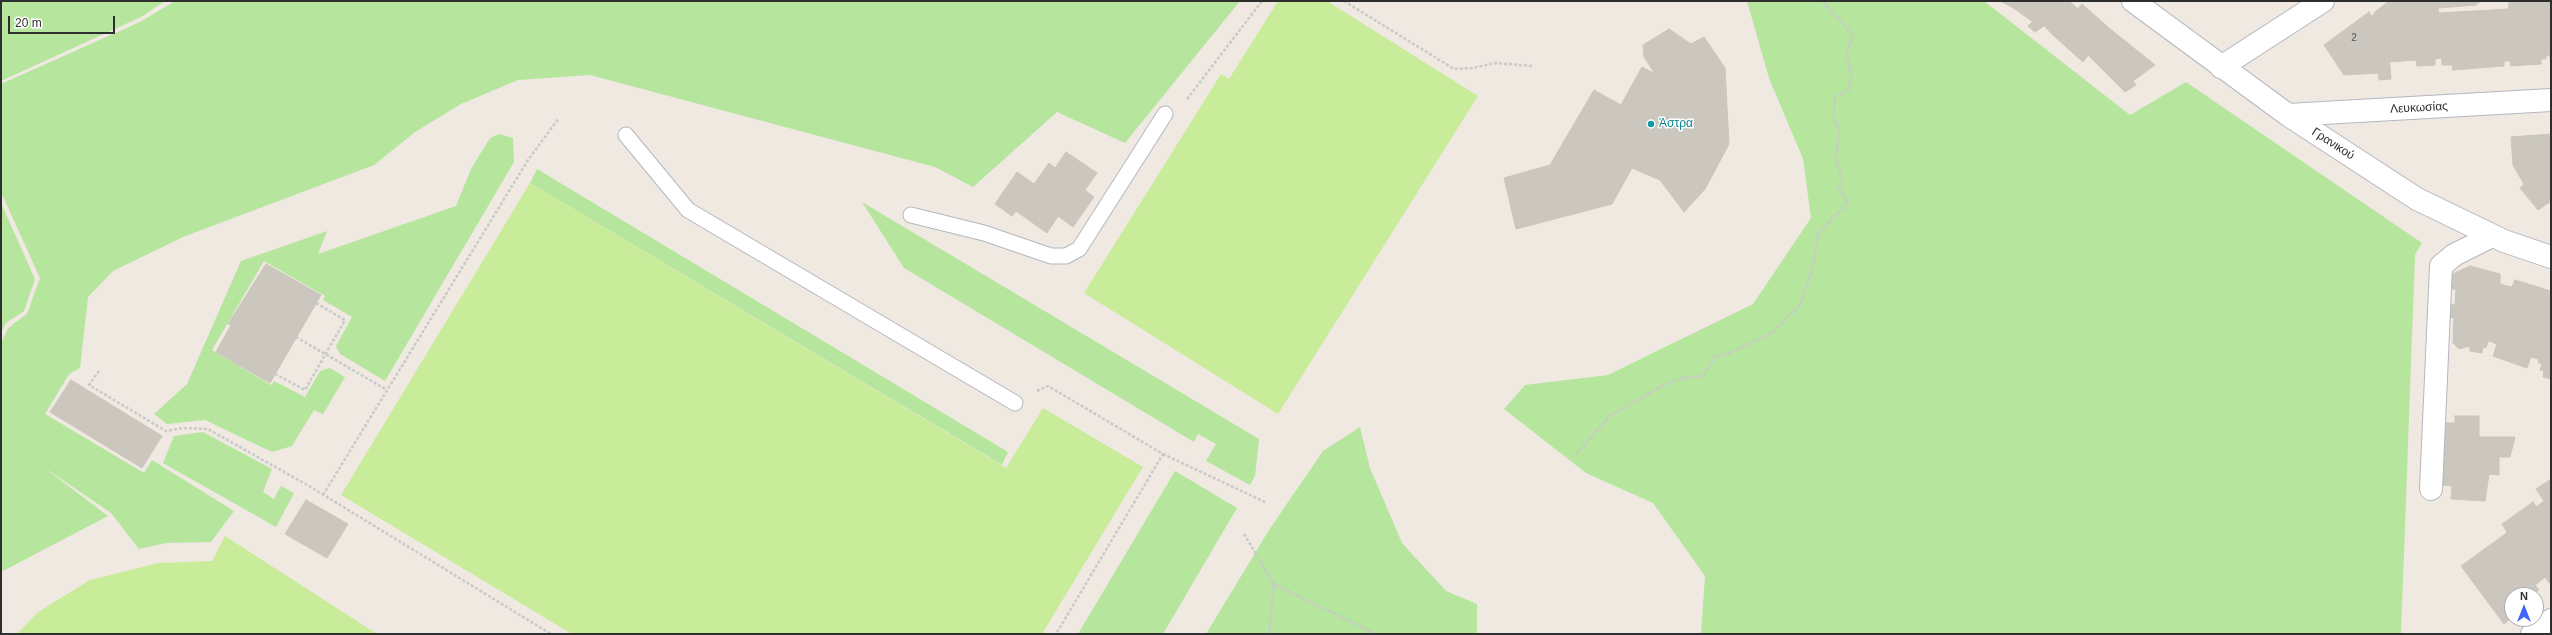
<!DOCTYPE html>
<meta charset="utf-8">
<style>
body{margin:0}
#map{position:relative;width:2552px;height:635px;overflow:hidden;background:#efe9e1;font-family:Arial,sans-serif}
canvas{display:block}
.frame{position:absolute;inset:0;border:2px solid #2e2e2e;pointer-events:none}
.north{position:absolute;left:2504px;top:587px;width:40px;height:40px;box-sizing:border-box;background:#fff;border:1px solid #ababab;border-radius:50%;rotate:0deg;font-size:11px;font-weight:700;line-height:16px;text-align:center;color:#2e2e2e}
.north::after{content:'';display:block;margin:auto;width:14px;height:18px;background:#4264fb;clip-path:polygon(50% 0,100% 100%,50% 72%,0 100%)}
.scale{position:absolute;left:8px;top:16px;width:107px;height:18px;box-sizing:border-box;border:2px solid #2e2e2e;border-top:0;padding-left:5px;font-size:12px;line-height:14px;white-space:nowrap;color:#2e2e2e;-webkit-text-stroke:3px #fff;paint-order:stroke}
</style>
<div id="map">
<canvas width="2552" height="635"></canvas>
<div class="frame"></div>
<div class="north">N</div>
<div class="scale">20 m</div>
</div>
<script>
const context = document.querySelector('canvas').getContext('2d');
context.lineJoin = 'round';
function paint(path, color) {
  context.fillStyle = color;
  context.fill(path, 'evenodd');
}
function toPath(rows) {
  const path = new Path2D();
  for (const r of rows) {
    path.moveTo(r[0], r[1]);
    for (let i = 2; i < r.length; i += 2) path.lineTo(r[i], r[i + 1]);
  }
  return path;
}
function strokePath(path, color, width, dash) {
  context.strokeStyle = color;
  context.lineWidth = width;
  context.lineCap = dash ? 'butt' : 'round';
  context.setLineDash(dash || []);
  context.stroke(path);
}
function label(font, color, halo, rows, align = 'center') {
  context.font = font + ' Arial,sans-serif';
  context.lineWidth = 3;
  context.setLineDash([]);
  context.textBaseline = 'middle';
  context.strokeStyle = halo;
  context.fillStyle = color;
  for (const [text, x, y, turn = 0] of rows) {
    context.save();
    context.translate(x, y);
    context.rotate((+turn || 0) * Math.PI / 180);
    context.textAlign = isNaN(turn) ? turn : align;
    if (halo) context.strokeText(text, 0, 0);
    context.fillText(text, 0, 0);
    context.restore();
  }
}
const green = toPath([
 [1,1,165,1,141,17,1,81],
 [175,1,1240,1,1125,143,1057,112,973,187,935,167,590,75,518,80,461,104,415,132,374,165,183,237,113,271,88,297,80,368,69,374,45,414,144,473,152,460,234,511,211,542,166,543,139,549,111,513,42,466,108,516,1,572,1,343,8,328,27,314,40,278,1,192,1,84,140,22],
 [1747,1,1984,1,2130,115,2186,82,2422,243,2415,255,2401,634,1701,634,1705,576,1653,503,1586,473,1504,409,1525,385,1608,375,1753,304,1811,218,1803,159,1769,78],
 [499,134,513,138,514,162,385,381,340,354,336,346,352,317,323,300,325,296,264,261,212,350,271,385,274,381,305,397,320,371,330,368,345,377,323,414,314,410,292,446,272,452,205,420,167,424,154,414,187,384,241,261,327,231,318,254,456,206,471,169,490,138],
 [537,169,1008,452,1002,465,530,183],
 [862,202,1259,439,1255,476,1250,485,1206,461,1216,444,1198,434,1194,442,904,268],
 [1,203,35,279,24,311,6,323,1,333],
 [1360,427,1370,468,1402,543,1446,591,1477,604,1477,634,1206,634,1269,530,1323,451],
 [203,432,272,469,263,492,274,499,281,486,294,493,276,527,163,463,174,436],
 [1175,471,1237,508,1163,634,1078,634]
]);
const pitch = toPath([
 [1278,1,1327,1,1478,96,1278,414,1084,293,1221,74,1229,79],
 [530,183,1006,468,1043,408,1143,467,1042,634,572,634,341,495],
 [225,536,377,634,17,634,38,612,90,580,158,563,212,561]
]);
const building = toPath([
 [2001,1,2020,1,2015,9,2001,1],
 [2020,1,2054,1,2033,22,2015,9,2020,1],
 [2054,1,2069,1,2078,9,2054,36,2044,26,2035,32,2028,26,2054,1],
 [2389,1,2433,1,2438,8,2442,58,2435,59,2435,65,2417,66,2416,60,2390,62,2387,32,2375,12,2389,1],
 [2433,1,2481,1,2476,5,2438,8,2433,1],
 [2547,1,2551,1,2551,62,2550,62,2550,56,2546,55,2547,1],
 [2547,1,2546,59,2541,59,2541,64,2511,66,2510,61,2505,61,2509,2,2547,1],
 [2082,4,2109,28,2083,62,2054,36,2082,4],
 [2508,9,2504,66,2452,70,2453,65,2442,65,2439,13,2508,9],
 [2369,12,2372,17,2375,12,2387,32,2391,79,2379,80,2378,73,2344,75,2324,45,2369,12],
 [2109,28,2155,65,2133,81,2136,85,2125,92,2088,55,2109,28],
 [1669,29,1691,44,1704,37,1725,68,1729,144,1705,189,1684,212,1660,180,1632,168,1612,204,1516,229,1504,178,1550,165,1594,90,1621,105,1642,67,1655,74,1644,57,1643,45,1669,29],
 [2551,134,2551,201,2538,210,2520,188,2524,184,2513,165,2511,137,2551,134],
 [1066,152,1097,173,1085,190,1094,197,1073,227,1058,216,1047,233,1016,211,1012,216,995,204,1017,172,1034,184,1049,163,1055,168,1066,152],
 [266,264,321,295,270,383,216,352,231,325,228,324,266,264],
 [2470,266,2500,274,2500,284,2507,286,2486,348,2483,347,2482,353,2470,351,2470,346,2459,349,2453,343,2454,318,2447,317,2447,304,2455,305,2456,290,2448,287,2448,276,2470,266],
 [2515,280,2551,291,2551,319,2538,359,2531,357,2527,368,2493,356,2497,344,2489,341,2507,286,2512,287,2515,280],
 [2551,319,2551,379,2543,377,2544,371,2540,370,2542,364,2538,362,2551,319],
 [71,380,162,436,142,468,50,412,71,380],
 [2455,416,2479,416,2479,437,2515,437,2510,457,2499,457,2499,475,2489,474,2485,501,2451,499,2452,486,2442,485,2442,423,2455,423,2455,416],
 [2551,479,2551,519,2540,504,2544,501,2536,489,2551,479],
 [306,500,348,524,327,558,285,534,306,500],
 [2533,502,2536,507,2540,504,2551,519,2551,581,2549,583,2545,577,2539,582,2504,535,2507,532,2502,524,2533,502],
 [2504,535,2539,582,2535,585,2539,590,2532,595,2512,595,2512,610,2507,614,2510,619,2504,624,2461,566,2504,535]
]);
const path = toPath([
 [1344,1,1454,69,1473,68,1495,63,1533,66],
 [1187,99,1262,1],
 [296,337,387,390],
 [99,371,89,385,166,431,183,428,208,429,309,486,551,634],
 [275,374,305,390,345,320,316,303],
 [1037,391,1048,386,1163,454,1056,634],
 [1163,454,1267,503],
 [1576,454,1610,416,1660,387,1682,378,1703,376,1715,357,1729,353,1774,332,1800,305,1811,274,1819,232,1848,203,1839,188,1843,182,1836,159,1839,130,1834,117,1835,97,1849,90,1851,74,1847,53,1853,34,1822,1],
 [323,495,528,160,559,118],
 [1244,534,1274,584,1269,634],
 [1274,584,1376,634]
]);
const lane = toPath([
 [626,135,688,210,1015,403],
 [911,215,984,233,1051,256,1066,256,1079,249,1165,114]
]);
const street = toPath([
 [2133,1,2288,115,2417,199,2504,241,2551,257],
 [2221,67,2323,1],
 [2288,115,2551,100],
 [2431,489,2441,266,2454,255,2492,236],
 [2532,634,2551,620]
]);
const markers = [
 [1651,124,4,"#0f9aa8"]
];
const numberNames = [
 ["2",2354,38]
];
const streetNames = [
 ["Λευκωσίας",2419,108,-3],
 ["Γρανικού",2333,144,33]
];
const cultureNames = [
 ["Άστρα",1659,124]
];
paint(green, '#b6e59e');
paint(pitch, '#c9ec9a');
paint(building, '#cbc7bf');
strokePath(building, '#cbc5ba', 1);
strokePath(lane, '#b4b7c1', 17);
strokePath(street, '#b4b7c1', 24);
strokePath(path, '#c9c9c9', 2.5, [3, 2]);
strokePath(lane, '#fff', 15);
strokePath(street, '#fff', 22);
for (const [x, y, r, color] of markers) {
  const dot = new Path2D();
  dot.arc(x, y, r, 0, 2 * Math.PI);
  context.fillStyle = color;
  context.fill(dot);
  strokePath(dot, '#fff', 1.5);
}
label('10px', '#555452', null, numberNames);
label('12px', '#2e2e2e', '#fff', streetNames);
label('12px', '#0d838f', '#fff', cultureNames, 'left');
</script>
